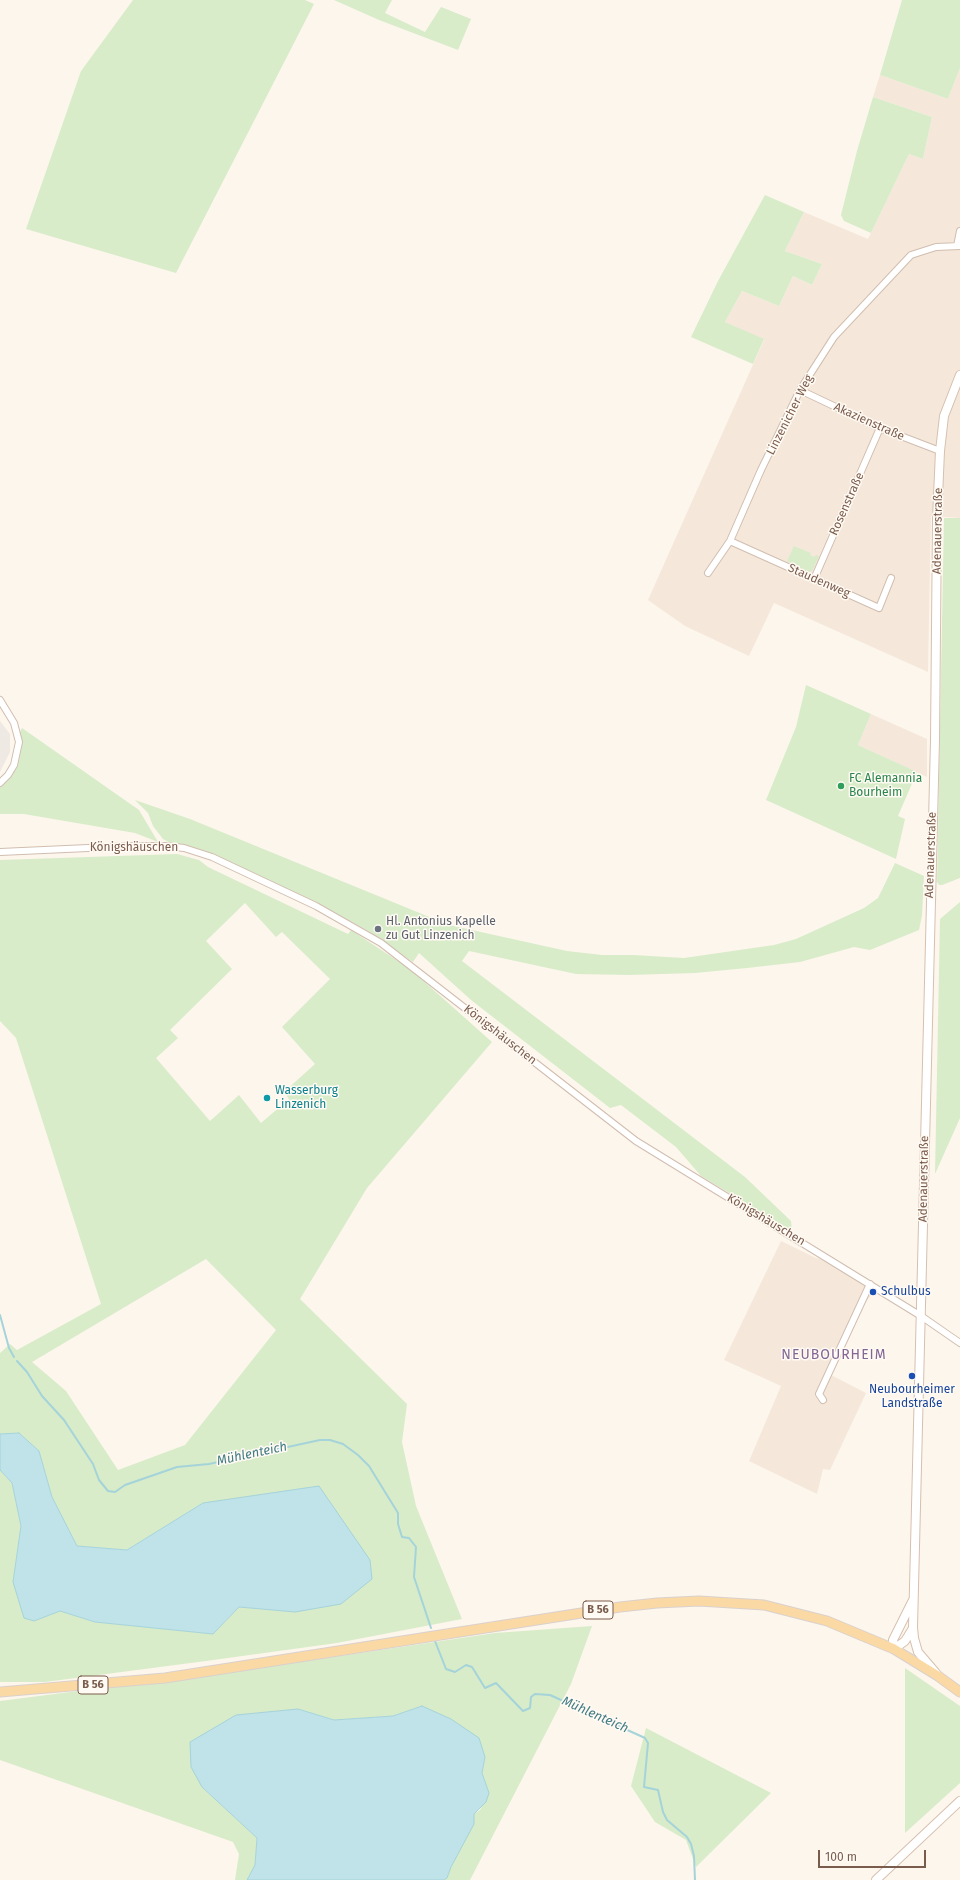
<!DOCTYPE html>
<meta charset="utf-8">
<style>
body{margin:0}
#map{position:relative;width:960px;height:1880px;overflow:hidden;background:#fdf6ec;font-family:"Fira Sans",sans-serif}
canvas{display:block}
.scale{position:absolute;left:818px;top:1850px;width:108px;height:18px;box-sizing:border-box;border:2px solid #7a5c4d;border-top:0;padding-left:5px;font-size:12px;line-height:14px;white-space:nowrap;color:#7a5c4d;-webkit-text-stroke:3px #fffaf3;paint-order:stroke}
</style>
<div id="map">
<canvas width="960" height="1880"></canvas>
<div class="scale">100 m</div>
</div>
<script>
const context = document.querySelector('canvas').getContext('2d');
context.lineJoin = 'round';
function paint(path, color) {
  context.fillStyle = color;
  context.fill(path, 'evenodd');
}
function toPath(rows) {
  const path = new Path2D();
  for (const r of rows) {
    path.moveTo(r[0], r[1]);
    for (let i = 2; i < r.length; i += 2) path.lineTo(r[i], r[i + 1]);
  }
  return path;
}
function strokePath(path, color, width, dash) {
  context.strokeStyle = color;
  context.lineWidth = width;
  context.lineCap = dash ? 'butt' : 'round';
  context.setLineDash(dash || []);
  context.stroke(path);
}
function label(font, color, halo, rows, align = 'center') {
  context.font = font + ' "Fira Sans",sans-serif';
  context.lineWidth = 3;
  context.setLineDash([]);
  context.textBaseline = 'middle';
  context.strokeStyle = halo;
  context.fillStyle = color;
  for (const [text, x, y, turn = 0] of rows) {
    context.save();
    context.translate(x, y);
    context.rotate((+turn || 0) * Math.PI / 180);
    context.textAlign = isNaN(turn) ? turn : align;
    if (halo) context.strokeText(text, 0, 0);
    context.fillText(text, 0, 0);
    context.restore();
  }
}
const residential = toPath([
 [960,68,960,518,931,516,928,672,774,603,749,656,685,626,648,600,764,340,725,322,742,291,779,306,793,276,812,285,822,264,785,251,804,212,868,239,909,154,923,159,932,117,873,97,880,75,948,99],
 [871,714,927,739,927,777,858,745],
 [781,1241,816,1258,826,1260,864,1285,873,1293,865,1303,831,1375,866,1393,830,1470,823,1469,817,1494,749,1461,781,1386,724,1360]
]);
const industrial = toPath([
 [0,721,10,734,10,752,0,772]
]);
const green = toPath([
 [133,0,305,0,314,4,176,273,26,229,81,71],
 [334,0,392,0,385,13,425,32,441,7,471,19,458,50,379,20],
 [902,0,960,0,960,68,948,99,880,75],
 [873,97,932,117,923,159,909,154,871,233,844,221,841,215,857,151],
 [765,195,804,212,785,251,822,264,812,285,793,276,779,306,742,291,725,322,764,339,753,364,691,337,718,281],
 [944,518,960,518,960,878,942,885,939,885,937,882],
 [794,546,811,553,810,555,814,557,816,555,819,556,812,571,808,572,787,561],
 [806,685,871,714,858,745,917,772,898,816,905,819,896,859,766,800,796,727],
 [22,728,139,810,158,842,135,833,24,814,0,814,0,787,8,778,19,760,21,748,20,732],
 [135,800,190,819,449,925,567,951,602,955,633,955,684,958,774,945,796,939,864,908,878,898,895,863,924,876,922,915,919,930,870,950,854,947,800,962,747,968,695,973,629,975,576,974,469,951,462,961,745,1177,791,1221,792,1231,701,1176,676,1147,621,1105,610,1108,471,1000,419,953,413,962,368,931,323,906,198,849,172,844,163,839,153,826,148,813],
 [177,854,199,860,208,867,348,934,351,930,410,969,492,1042,367,1188,300,1299,407,1404,402,1442,416,1506,462,1619,337,1643,206,1661,45,1682,0,1682,0,1470,12,1483,21,1526,13,1582,34,1621,60,1611,95,1622,213,1634,239,1607,295,1612,203,1503,127,1550,77,1546,52,1497,39,1451,19,1433,0,1434,0,1353,10,1344,17,1350,101,1304,16,1038,0,1021,0,860],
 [245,903,276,937,282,932,330,979,282,1027,315,1064,284,1092,289,1099,261,1123,239,1095,210,1121,156,1058,178,1038,170,1030,232,969,206,941],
 [206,1259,276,1330,185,1445,118,1470,66,1391,32,1362],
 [960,902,960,1118,935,1174,940,919],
 [592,1626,571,1684,470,1880,444,1880,447,1878,451,1867,464,1842,474,1814,480,1810,489,1793,482,1773,485,1757,422,1706,393,1716,334,1720,298,1709,202,1787,257,1838,255,1865,247,1880,235,1880,239,1854,233,1842,0,1760,0,1701,266,1667,495,1633],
 [905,1668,960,1706,960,1783,905,1833],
 [646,1728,771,1793,696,1867,686,1840,655,1822,631,1786]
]);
const water = toPath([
 [19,1433,39,1451,52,1497,77,1546,127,1550,203,1503,319,1486,370,1560,372,1579,341,1604,295,1612,239,1607,213,1634,95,1622,60,1611,34,1621,24,1618,13,1582,21,1526,12,1483,0,1470,0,1434,19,1433],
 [422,1706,451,1719,479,1738,485,1757,482,1773,489,1793,486,1802,474,1814,474,1824,451,1867,447,1878,444,1880,247,1880,255,1865,257,1838,202,1787,191,1767,190,1742,236,1715,298,1709,334,1720,393,1716,422,1706]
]);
const stream = toPath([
 [0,1315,9,1348,14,1357],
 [17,1361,27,1372,42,1396,64,1420,93,1464,99,1480,108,1491,115,1492,125,1485,177,1467,209,1464,320,1440,330,1440,343,1444,358,1455,369,1466,398,1513,398,1524,402,1537,409,1538,416,1547,414,1577,431,1628],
 [435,1641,446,1669,455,1672,466,1665,472,1667,485,1688,496,1683,523,1711,530,1708,531,1697,535,1694,550,1695,645,1738,648,1743,644,1787,658,1790,663,1812,667,1820,687,1837,691,1844,694,1856,695,1880]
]);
const street = toPath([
 [957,246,960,231],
 [800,390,880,428,940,451],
 [730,541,879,608,891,578],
 [708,573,730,541,761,470,800,390,834,337,911,255,936,247,960,246],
 [814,579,880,428],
 [0,700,14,723,19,742,14,765,8,775,0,783],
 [0,852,132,846,166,846,184,848,212,857,316,906,381,943,636,1141,921,1316,960,1343],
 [823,1400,819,1394,870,1284]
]);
const secondary = toPath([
 [913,1628,905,1641,894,1649,893,1640,913,1600],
 [936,1673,918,1652,914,1638,913,1627,935,740,937,519,940,451,944,416,960,375],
 [876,1880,960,1801]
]);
const primary = toPath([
 [0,1692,165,1678,620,1607,657,1603,699,1601,764,1605,827,1621,894,1649,938,1676,960,1692]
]);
const markers = [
 [841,786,4,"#2e9e5b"],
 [378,929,4,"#6b7280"],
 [267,1098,4,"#0f9aa8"],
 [873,1292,4,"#1a4fb4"],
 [912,1376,4,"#1a4fb4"]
];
const shields = [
 [598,1610,30],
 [93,1685,30]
];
const shieldNames = [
 ["B 56",598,1610],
 ["B 56",93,1685]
];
const streetNames = [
 ["Linzenicher Weg",790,415,-63],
 ["Akazienstraße",869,422,24],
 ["Rosenstraße",847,504,-66],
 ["Adenauerstraße",938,531,-89],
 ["Staudenweg",819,581,24],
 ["Königshäuschen",134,848],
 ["Adenauerstraße",931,855,-88],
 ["Königshäuschen",500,1035,38],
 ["Adenauerstraße",924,1179,-89],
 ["Königshäuschen",766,1220,31]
];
const leisureNames = [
 ["FC Alemannia",849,779],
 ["Bourheim",849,793]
];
const worshipNames = [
 ["Hl. Antonius Kapelle",386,922],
 ["zu Gut Linzenich",386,936]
];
const cultureNames = [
 ["Wasserburg",275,1091],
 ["Linzenich",275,1105]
];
const transitNames = [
 ["Schulbus",881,1292],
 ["Neubourheimer",912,1390,"center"],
 ["Landstraße",912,1404,"center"]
];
const waterNames = [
 ["Mühlenteich",252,1454,-12],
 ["Mühlenteich",595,1715,24]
];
const quarterNames = [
 ["NEUBOURHEIM",834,1355]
];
paint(residential, '#f5e8da');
paint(industrial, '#efe9e4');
paint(green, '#d8ecc9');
paint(water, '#bfe3e8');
strokePath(water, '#a5d3da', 1);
strokePath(stream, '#a5d3da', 2);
strokePath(street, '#d1beb0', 8);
strokePath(secondary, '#d6c0b0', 10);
strokePath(primary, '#dad1cd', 11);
strokePath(street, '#fff', 6);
strokePath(secondary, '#fff', 8);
strokePath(primary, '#fbd9a5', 9);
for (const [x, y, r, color] of markers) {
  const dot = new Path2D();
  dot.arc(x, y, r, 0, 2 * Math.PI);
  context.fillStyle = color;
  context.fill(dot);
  strokePath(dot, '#fffaf3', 1.5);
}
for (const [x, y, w] of shields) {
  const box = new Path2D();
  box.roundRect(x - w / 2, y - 9, w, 18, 3);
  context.fillStyle = '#fffaf3';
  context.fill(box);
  strokePath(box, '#7a5c4d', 1);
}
label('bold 11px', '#7a5c4d', null, shieldNames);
label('12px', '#7a5c4d', '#fffaf3', streetNames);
label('12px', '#27864d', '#fffaf3', leisureNames, 'left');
label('12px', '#5b616d', '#fffaf3', worshipNames, 'left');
label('12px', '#0d838f', '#fffaf3', cultureNames, 'left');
label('12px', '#164399', '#fffaf3', transitNames, 'left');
label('italic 13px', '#437c86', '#fffaf3', waterNames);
context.letterSpacing = '1px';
label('14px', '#846695', '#fffaf3', quarterNames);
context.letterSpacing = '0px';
</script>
